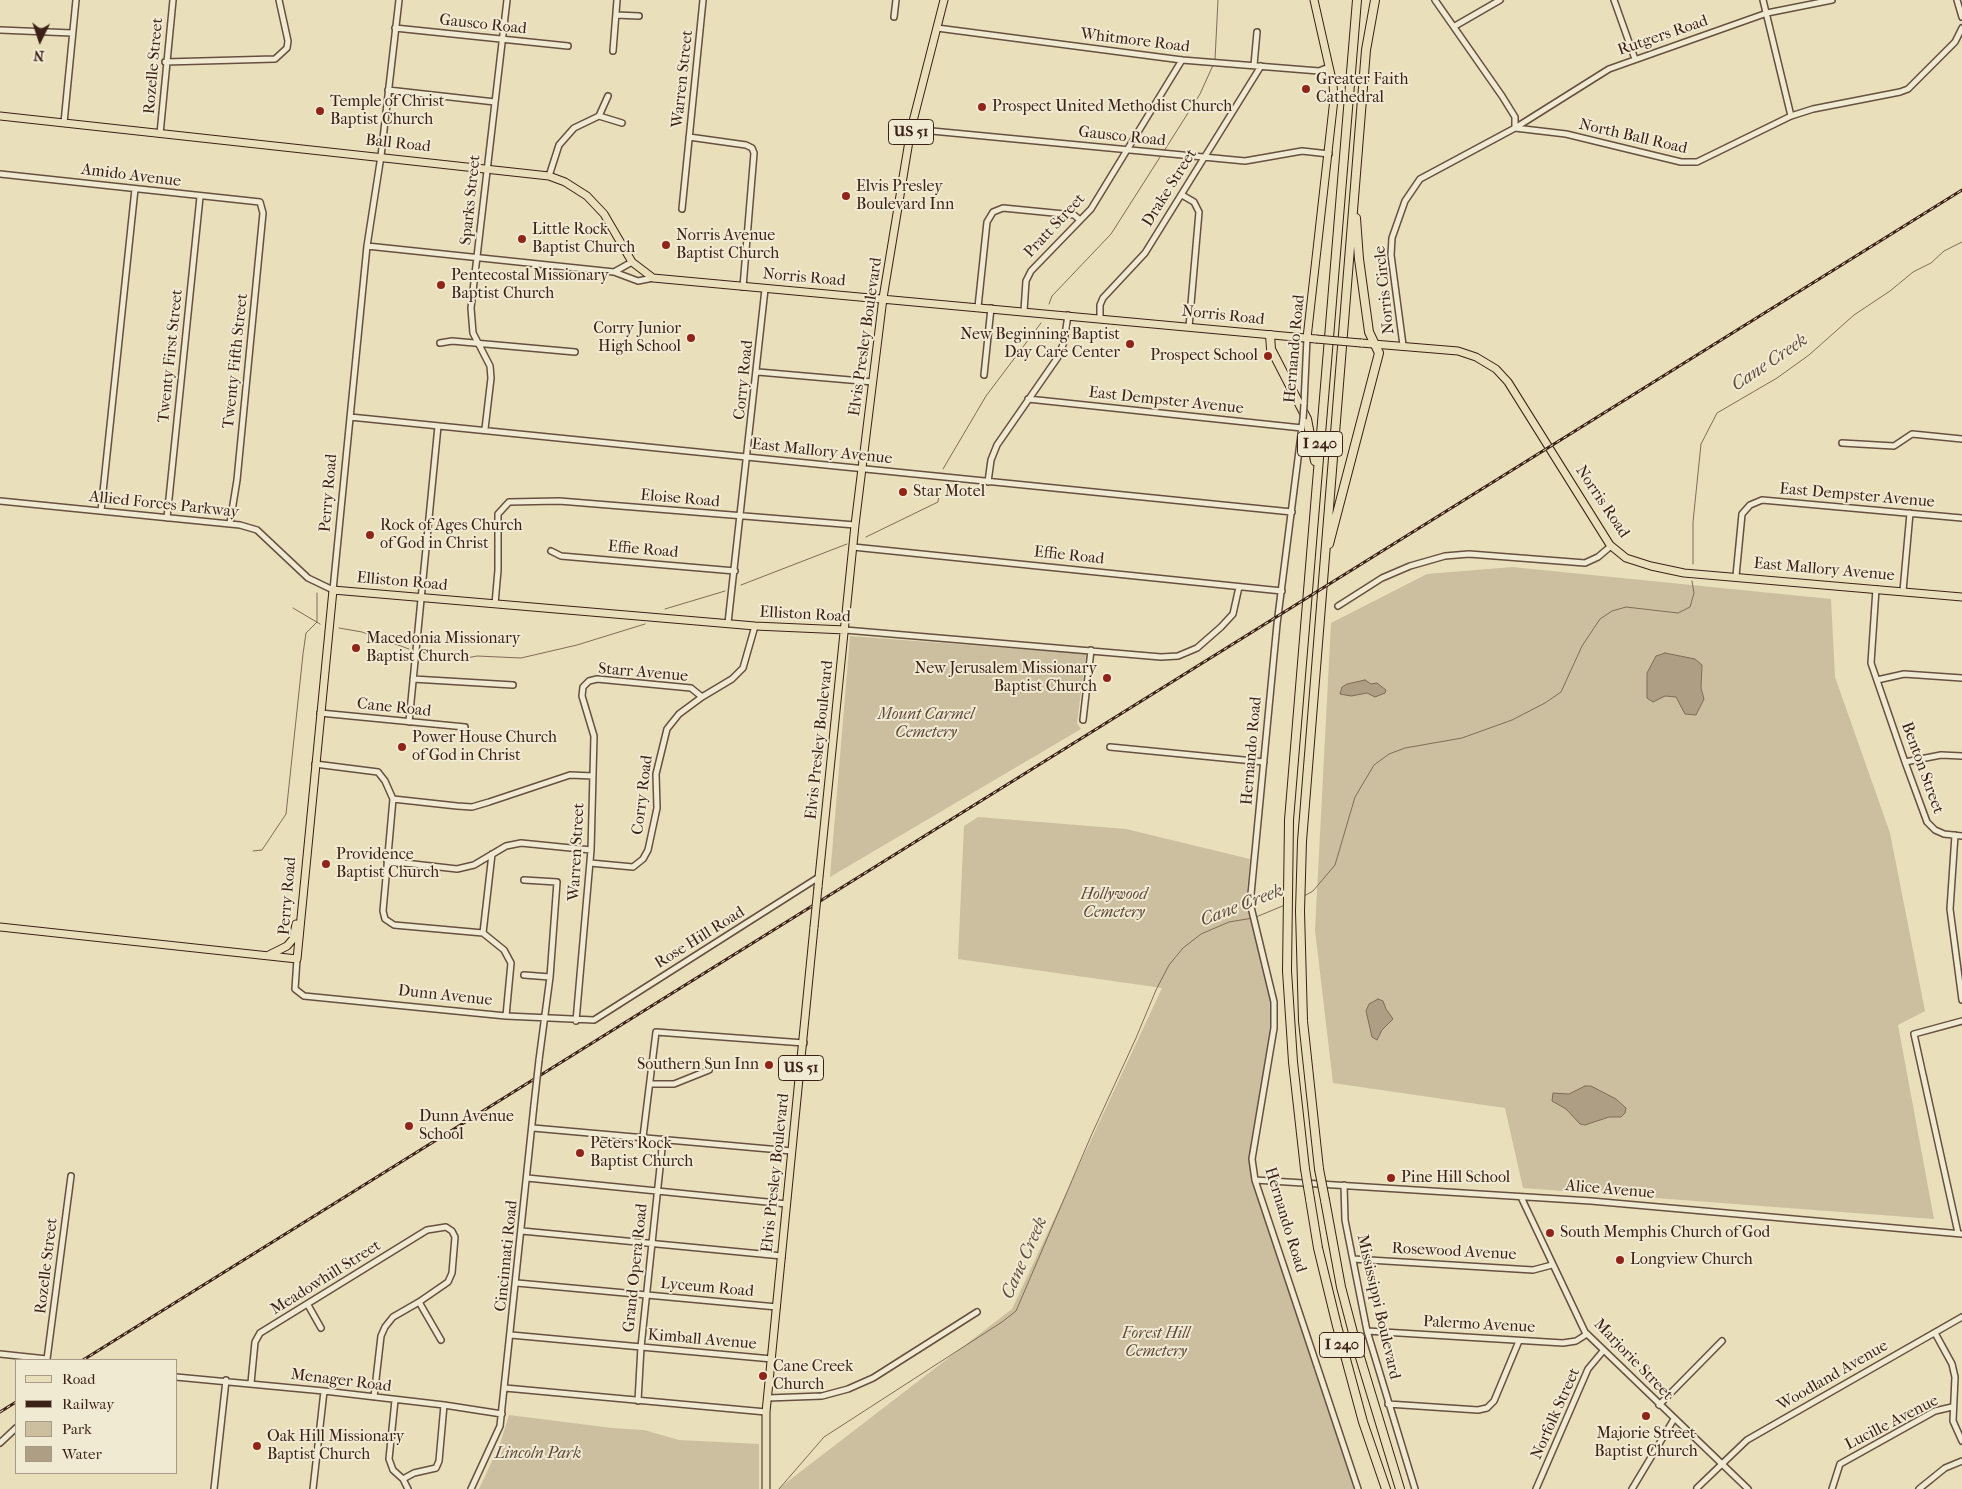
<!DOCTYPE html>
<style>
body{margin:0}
#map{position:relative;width:1962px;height:1489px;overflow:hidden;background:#e9dfbb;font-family:"IM FELL French Canon",serif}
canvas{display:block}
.legend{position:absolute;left:15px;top:1359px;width:162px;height:115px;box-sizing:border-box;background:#f1ead3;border:1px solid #a89a87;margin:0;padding:6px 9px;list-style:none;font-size:15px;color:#3b2116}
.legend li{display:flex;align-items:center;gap:10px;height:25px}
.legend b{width:25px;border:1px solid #a89a87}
.north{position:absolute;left:15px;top:15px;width:50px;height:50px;-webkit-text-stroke:4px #f1ead3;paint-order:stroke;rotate:184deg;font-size:14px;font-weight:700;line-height:20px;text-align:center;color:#3b2116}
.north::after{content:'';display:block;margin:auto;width:18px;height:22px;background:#3b2116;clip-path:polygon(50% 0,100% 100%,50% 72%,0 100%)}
</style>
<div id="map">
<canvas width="1962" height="1489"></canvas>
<ul class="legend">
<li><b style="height:6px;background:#e9dfbb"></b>Road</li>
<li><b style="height:6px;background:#3b2116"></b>Railway</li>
<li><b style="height:14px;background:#cbbf9f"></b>Park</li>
<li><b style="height:14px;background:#ae9e83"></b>Water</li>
</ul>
<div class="north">N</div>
</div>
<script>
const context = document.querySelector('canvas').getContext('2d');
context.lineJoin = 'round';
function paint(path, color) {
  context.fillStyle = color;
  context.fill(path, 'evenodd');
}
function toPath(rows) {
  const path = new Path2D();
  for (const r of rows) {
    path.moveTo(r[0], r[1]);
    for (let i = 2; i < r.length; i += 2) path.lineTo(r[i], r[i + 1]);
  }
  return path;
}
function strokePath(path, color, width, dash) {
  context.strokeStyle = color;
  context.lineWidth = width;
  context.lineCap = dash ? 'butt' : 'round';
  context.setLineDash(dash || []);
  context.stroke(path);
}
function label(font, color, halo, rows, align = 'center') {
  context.font = font + ' "IM FELL French Canon",serif';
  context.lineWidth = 4;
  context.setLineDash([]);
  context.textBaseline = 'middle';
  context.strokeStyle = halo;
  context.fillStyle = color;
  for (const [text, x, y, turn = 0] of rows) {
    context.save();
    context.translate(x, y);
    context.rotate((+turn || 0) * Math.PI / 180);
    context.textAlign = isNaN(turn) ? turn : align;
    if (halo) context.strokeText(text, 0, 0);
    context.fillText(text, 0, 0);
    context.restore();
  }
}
const green = toPath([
 [1512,567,1831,599,1835,677,1890,833,1925,1011,1898,1025,1934,1219,1523,1188,1505,1108,1333,1083,1315,930,1331,623,1427,574],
 [850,636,1086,654,1077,723,1081,729,830,877],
 [978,817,1126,829,1250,859,1246,901,1272,1003,1270,1037,1250,1168,1355,1489,778,1489,1012,1309,1162,988,958,959,964,826],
 [509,1415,612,1428,644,1430,679,1440,759,1444,759,1489,479,1489,500,1444]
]);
const water = toPath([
 [1665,653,1695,659,1702,665,1701,688,1704,699,1696,715,1685,714,1676,697,1665,696,1653,702,1647,698,1647,673,1656,656,1665,653],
 [1365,680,1371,684,1377,683,1386,690,1385,693,1375,697,1367,693,1351,696,1340,694,1342,687,1347,684,1365,680],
 [1378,999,1383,1001,1386,1009,1393,1019,1382,1030,1377,1040,1372,1037,1366,1011,1369,1004,1378,999],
 [1585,1086,1591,1086,1616,1099,1626,1108,1625,1113,1621,1117,1609,1117,1585,1125,1580,1124,1566,1109,1552,1101,1553,1093,1569,1094,1585,1086]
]);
const stream = toPath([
 [1215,60,1218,0],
 [1164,151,1200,94,1214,63],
 [1049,304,1052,296,1111,234,1162,154],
 [943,469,986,396,1041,323],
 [866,537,938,502,940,487],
 [1693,564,1693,522,1701,444,1717,413,1777,378,1809,355,1854,315,1890,291,1913,272,1931,263,1944,251,1962,242],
 [741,585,847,544],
 [293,608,320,624],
 [665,609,725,591],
 [339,628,362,632,409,649],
 [421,652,456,660,477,656,521,658,577,645,645,624],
 [253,851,262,850,286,814,303,654,306,633,317,622,317,593],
 [1304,896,1313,891,1335,865,1355,797,1374,765,1389,754,1405,748,1462,738,1512,720,1545,703,1561,692,1582,646,1600,619,1612,611,1626,607,1678,613,1690,607,1694,593,1692,581],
 [1256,917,1285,905],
 [779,1489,824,1437,1002,1322,1016,1311,1091,1136,1136,1038,1156,990,1169,965,1183,948,1201,934,1229,922,1253,918]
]);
const minor = toPath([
 [1435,0,1502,96,1515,117,1515,128],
 [1614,0,1635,59],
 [1763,0,1791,116],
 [1957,0,1962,17],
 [616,15,639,16],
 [894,17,896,0],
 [1455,26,1500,0],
 [395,28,568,46],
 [937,28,1182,60,1319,71,1329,67],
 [0,30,72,33],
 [613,51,617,0],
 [165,62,275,59,287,48,288,41,279,0],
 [1254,65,1257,32],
 [388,90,495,102],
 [599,116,608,96],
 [64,123,76,0],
 [1515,128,1609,69,1767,13,1832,0],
 [911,129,1245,161,1302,151,1329,154],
 [160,134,173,0],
 [689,137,746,145,752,148,754,153,743,287],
 [0,174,260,202,263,213,237,480,230,523],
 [549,176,559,145,574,128,599,116,622,123],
 [1182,195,1194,202,1199,212,1189,327],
 [682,209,703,0],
 [367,246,614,272],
 [632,262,614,272,638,281,653,278],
 [978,307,987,222,993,212,1003,208,1074,215,1080,220],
 [1024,311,1026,281,1031,271,1091,209,1182,60],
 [1100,318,1100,305,1103,298,1145,253,1261,66],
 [440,343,452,341,575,352],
 [1403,345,1391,255,1392,238,1405,201,1420,179,1515,128,1566,134,1681,162,1697,162,1791,116,1813,109,1900,92,1908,89,1955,42,1962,28],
 [758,372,873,382],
 [984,375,991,308],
 [1028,399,1302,428],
 [1304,404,1307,338],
 [350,417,1292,512],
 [1303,419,1277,624,1251,894,1251,907,1274,1002,1274,1028,1252,1159,1255,1180,1358,1489],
 [485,429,491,378,490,366,473,333,471,308,507,0],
 [1842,443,1894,446,1912,434,1962,439],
 [988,482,991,460,997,445,1058,357,1064,342,1068,315],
 [0,501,240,525,257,530,308,578,333,590,367,246,381,156,399,0],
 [101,511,135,189],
 [167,518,200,197],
 [853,547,1282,591],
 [551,551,561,556,735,571],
 [1736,576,1742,514,1750,505,1762,500,1962,518],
 [1876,589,1871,663,1905,762,1927,822,1935,830,1944,834,1962,836],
 [1903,591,1910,513],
 [495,604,498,570,498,514,509,502,559,501,855,525],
 [1338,606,1382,578,1410,566,1445,556,1469,554,1585,563,1598,557,1611,546],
 [728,623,765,289],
 [845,630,1161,657,1178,656,1197,648,1221,627,1233,614,1239,587],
 [413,679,513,685],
 [1877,680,1904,674,1962,678],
 [320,713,465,727],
 [1083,720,1091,650],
 [409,722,438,426],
 [1110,747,1264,762],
 [1905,762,1941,755,1962,756],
 [315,764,378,772,385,781,393,799,457,806,472,807,489,802,570,775,593,776],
 [393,799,383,911,385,919,394,925,483,933],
 [1955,835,1950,909,1962,1000],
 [387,861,457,869,474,865,506,846,521,843,591,850],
 [590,863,633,867,643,859,648,850,657,808,656,774,667,729,679,714,702,697,732,679,743,668,755,626],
 [524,880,557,882,550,977,539,1060],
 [483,933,504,950,511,963,506,1016],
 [483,933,492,854],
 [297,959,295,989,304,996,506,1016,594,1020,819,877],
 [524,975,550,977],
 [576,1021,591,850,594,736,582,696,583,687,589,681,597,679,691,688,702,697],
 [650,1084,674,1084,709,1070],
 [533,1128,792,1151],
 [643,1137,656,1032,804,1043],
 [527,1178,787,1204],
 [1255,1180,1591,1201,1962,1234],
 [1344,1185,1345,1220,1367,1331,1415,1489],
 [1521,1197,1585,1332,1748,1489],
 [522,1231,782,1256],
 [1958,1233,1914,1034,1962,1021],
 [1353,1259,1533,1270,1552,1265],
 [517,1283,777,1307],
 [419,1302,441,1340],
 [308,1305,321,1328],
 [1367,1331,1563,1343,1576,1341,1587,1334],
 [1935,1333,1952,1364,1955,1377,1953,1421,1962,1441],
 [511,1335,772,1359],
 [0,1354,47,1359,71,1176],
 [176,1377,324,1391,444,1405,502,1414],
 [251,1383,255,1342,260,1333,427,1230,446,1227,452,1231,455,1237,452,1273,448,1282,419,1302,393,1317,385,1327,381,1336,374,1397],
 [505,1388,766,1412],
 [768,1398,822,1396,848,1389,873,1378,977,1312],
 [395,1400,389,1459,393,1470,403,1479,408,1489],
 [638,1401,641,1347,663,1139],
 [1388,1404,1478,1410,1487,1408,1494,1401,1519,1341],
 [1659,1405,1722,1341],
 [0,1443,16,1428],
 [403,1479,414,1473,436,1468,439,1461,444,1405],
 [1697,1488,1747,1440,1962,1317],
 [214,1489,226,1380],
 [313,1489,324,1391],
 [471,1489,500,1426,534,1105],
 [1536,1489,1588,1369,1603,1351],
 [1632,1489,1674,1419],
 [1832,1489,1840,1464,1935,1411,1952,1407],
 [1919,1489,1945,1468,1962,1461]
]);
const major = toPath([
 [0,116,549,176,565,182,587,196,604,214,632,262,653,278,1316,339],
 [1307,338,1334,99,1333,84,1314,0],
 [1361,343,1458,351,1476,357,1496,369,1508,382,1610,545,1626,558,1651,566,1684,573,1962,597],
 [818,887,855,525,883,298,911,129,944,0],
 [0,927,297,959,333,590,755,626,845,630],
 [269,955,287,946,293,939,296,924],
 [766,1489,766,1412,814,927]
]);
const highway = toPath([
 [1270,335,1271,349,1307,419,1315,461],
 [1329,544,1379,353,1369,332,1359,259,1356,218],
 [1305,1169,1293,1062,1287,971,1289,820,1357,0],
 [1319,1169,1303,1021,1300,911,1302,841,1366,50,1375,0],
 [1310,1199,1318,1248,1337,1326,1363,1422,1386,1489],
 [1325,1200,1341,1287,1356,1344,1400,1489]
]);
const rail = toPath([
 [83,1360,1962,190],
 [0,1412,16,1402]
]);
const minorBridge = toPath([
 [1303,419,1304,404],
 [534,1105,539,1060]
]);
const majorBridge = toPath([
 [1316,339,1361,343],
 [814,927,818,887]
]);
const highwayBridge = toPath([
 [1305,1169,1310,1199],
 [1319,1169,1325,1200]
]);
const markers = [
 [1306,89,5,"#8f2418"],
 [982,107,5,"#8f2418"],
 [320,111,5,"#8f2418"],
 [846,196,5,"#8f2418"],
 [522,239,5,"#8f2418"],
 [666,245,5,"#8f2418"],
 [441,285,5,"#8f2418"],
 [691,338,5,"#8f2418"],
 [1130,344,5,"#8f2418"],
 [1268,356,5,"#8f2418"],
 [903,492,5,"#8f2418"],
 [370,535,5,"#8f2418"],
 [356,648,5,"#8f2418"],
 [1107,678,5,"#8f2418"],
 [402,747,5,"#8f2418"],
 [326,864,5,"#8f2418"],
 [769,1065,5,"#8f2418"],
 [409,1126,5,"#8f2418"],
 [580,1153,5,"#8f2418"],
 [1391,1178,5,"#8f2418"],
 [1550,1233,5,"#8f2418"],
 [1620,1260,5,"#8f2418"],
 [763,1376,5,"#8f2418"],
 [1646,1416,5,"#8f2418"],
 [257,1446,5,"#8f2418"]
];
const shields = [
 [911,132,45],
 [1320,444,45],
 [801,1068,45],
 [1342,1345,45]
];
const shieldNames = [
 ["US 51",911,132],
 ["I 240",1320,444],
 ["US 51",801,1068],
 ["I 240",1342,1345]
];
const streetNames = [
 ["Gausco Road",483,25,6],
 ["Rutgers Road",1663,36,-19],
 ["Whitmore Road",1135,41,7],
 ["Rozelle Street",154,66,-85],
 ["Warren Street",683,79,-84],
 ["Gausco Road",1122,137,6],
 ["North Ball Road",1633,137,13],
 ["Ball Road",398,144,6],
 ["Amido Avenue",131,176,7],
 ["Drake Street",1170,188,-58],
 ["Sparks Street",471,200,-84],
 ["Pratt Street",1055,226,-47],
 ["Norris Road",804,278,5],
 ["Norris Circle",1385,290,-96],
 ["Norris Road",1223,316,6],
 ["Elvis Presley Boulevard",866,337,-82],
 ["Hernando Road",1295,349,-85],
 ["Twenty First Street",171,356,-84],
 ["Twenty Fifth Street",236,361,-84],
 ["Corry Road",744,380,-84],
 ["East Dempster Avenue",1166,401,6],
 ["East Mallory Avenue",822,452,6],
 ["Perry Road",329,493,-85],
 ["East Dempster Avenue",1857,496,5],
 ["Eloise Road",680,499,5],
 ["Norris Road",1602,502,56],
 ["Allied Forces Parkway",164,505,6],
 ["Effie Road",643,550,5],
 ["Effie Road",1069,556,6],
 ["East Mallory Avenue",1824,570,5],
 ["Elliston Road",402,582,5],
 ["Elliston Road",805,615,3],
 ["Starr Avenue",643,673,5],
 ["Cane Road",394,708,6],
 ["Elvis Presley Boulevard",820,740,-84],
 ["Hernando Road",1252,751,-85],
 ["Benton Street",1922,768,70],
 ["Corry Road",643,795,-83],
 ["Warren Street",577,852,-87],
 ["Perry Road",288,896,-85],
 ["Rose Hill Road",700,938,-32],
 ["Dunn Avenue",445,996,6],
 ["Elvis Presley Boulevard",776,1173,-84],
 ["Alice Avenue",1610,1190,5],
 ["Hernando Road",1285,1220,73],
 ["Rosewood Avenue",1454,1252,3],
 ["Cincinnati Road",507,1256,-84],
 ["Rozelle Street",47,1266,-83],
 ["Grand Opera Road",636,1268,-84],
 ["Meadowhill Street",326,1278,-32],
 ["Lyceum Road",707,1288,5],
 ["Mississippi Boulevard",1378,1307,77],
 ["Palermo Avenue",1479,1325,3],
 ["Kimball Avenue",702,1340,5],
 ["Marjorie Street",1633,1360,46],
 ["Woodland Avenue",1833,1376,-30],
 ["Menager Road",341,1381,7],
 ["Norfolk Street",1556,1414,-66],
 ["Lucille Avenue",1892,1423,-27]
];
const poiNames = [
 ["Greater Faith",1316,80],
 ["Cathedral",1316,98],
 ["Temple of Christ",330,102],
 ["Baptist Church",330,120],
 ["Prospect United Methodist Church",992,107],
 ["Elvis Presley",856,187],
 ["Boulevard Inn",856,205],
 ["Little Rock",532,230],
 ["Baptist Church",532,248],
 ["Norris Avenue",676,236],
 ["Baptist Church",676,254],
 ["Pentecostal Missionary",451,276],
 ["Baptist Church",451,294],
 ["Corry Junior",681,329,"right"],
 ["High School",681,347,"right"],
 ["New Beginning Baptist",1120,335,"right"],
 ["Day Care Center",1120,353,"right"],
 ["Prospect School",1258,356,"right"],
 ["Star Motel",913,492],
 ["Rock of Ages Church",380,526],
 ["of God in Christ",380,544],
 ["Macedonia Missionary",366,639],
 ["Baptist Church",366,657],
 ["New Jerusalem Missionary",1097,669,"right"],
 ["Baptist Church",1097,687,"right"],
 ["Power House Church",412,738],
 ["of God in Christ",412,756],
 ["Providence",336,855],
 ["Baptist Church",336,873],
 ["Southern Sun Inn",759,1065,"right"],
 ["Dunn Avenue",419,1117],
 ["School",419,1135],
 ["Peters Rock",590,1144],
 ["Baptist Church",590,1162],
 ["Pine Hill School",1401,1178],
 ["South Memphis Church of God",1560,1233],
 ["Longview Church",1630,1260],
 ["Cane Creek",773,1367],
 ["Church",773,1385],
 ["Majorie Street",1646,1434,"center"],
 ["Baptist Church",1646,1452,"center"],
 ["Oak Hill Missionary",267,1437],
 ["Baptist Church",267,1455]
];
const parkNames = [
 ["Mount Carmel",926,715],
 ["Cemetery",926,733],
 ["Hollywood",1114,895],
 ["Cemetery",1114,913],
 ["Forest Hill",1156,1334],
 ["Cemetery",1156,1352],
 ["Lincoln Park",538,1454]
];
const waterNames = [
 ["Cane Creek",1770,363,-34],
 ["Cane Creek",1242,906,-21],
 ["Cane Creek",1025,1258,-66]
];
paint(green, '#cbbf9f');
paint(water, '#ae9e83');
strokePath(water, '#806c57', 1);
strokePath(stream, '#806c57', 1);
strokePath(minor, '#66503f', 8);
strokePath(major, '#3b2116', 9);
strokePath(highway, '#3b2116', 10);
strokePath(minor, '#f1ead3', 5);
strokePath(major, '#e9dfbb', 7);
strokePath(highway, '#e9dfbb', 8);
strokePath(rail, '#3b2116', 3);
strokePath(rail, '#f1ead3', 1, [4]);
strokePath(minorBridge, '#66503f', 8, []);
strokePath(majorBridge, '#3b2116', 9, []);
strokePath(highwayBridge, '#3b2116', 10, []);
strokePath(minorBridge, '#f1ead3', 5);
strokePath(majorBridge, '#e9dfbb', 7);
strokePath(highwayBridge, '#e9dfbb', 8);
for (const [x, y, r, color] of markers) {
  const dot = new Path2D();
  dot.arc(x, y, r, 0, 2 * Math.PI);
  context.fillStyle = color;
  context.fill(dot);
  strokePath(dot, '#f1ead3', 2);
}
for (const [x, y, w] of shields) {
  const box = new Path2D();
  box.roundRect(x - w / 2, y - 12.5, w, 25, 4);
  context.fillStyle = '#f1ead3';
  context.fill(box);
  strokePath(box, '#3b2116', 1);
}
label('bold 15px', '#3b2116', null, shieldNames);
label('16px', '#3b2116', '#f1ead3', streetNames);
label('16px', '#3b2116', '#f1ead3', poiNames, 'left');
label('italic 16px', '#5f4838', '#f1ead3', parkNames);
label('italic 18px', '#634d3c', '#f1ead3', waterNames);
</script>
